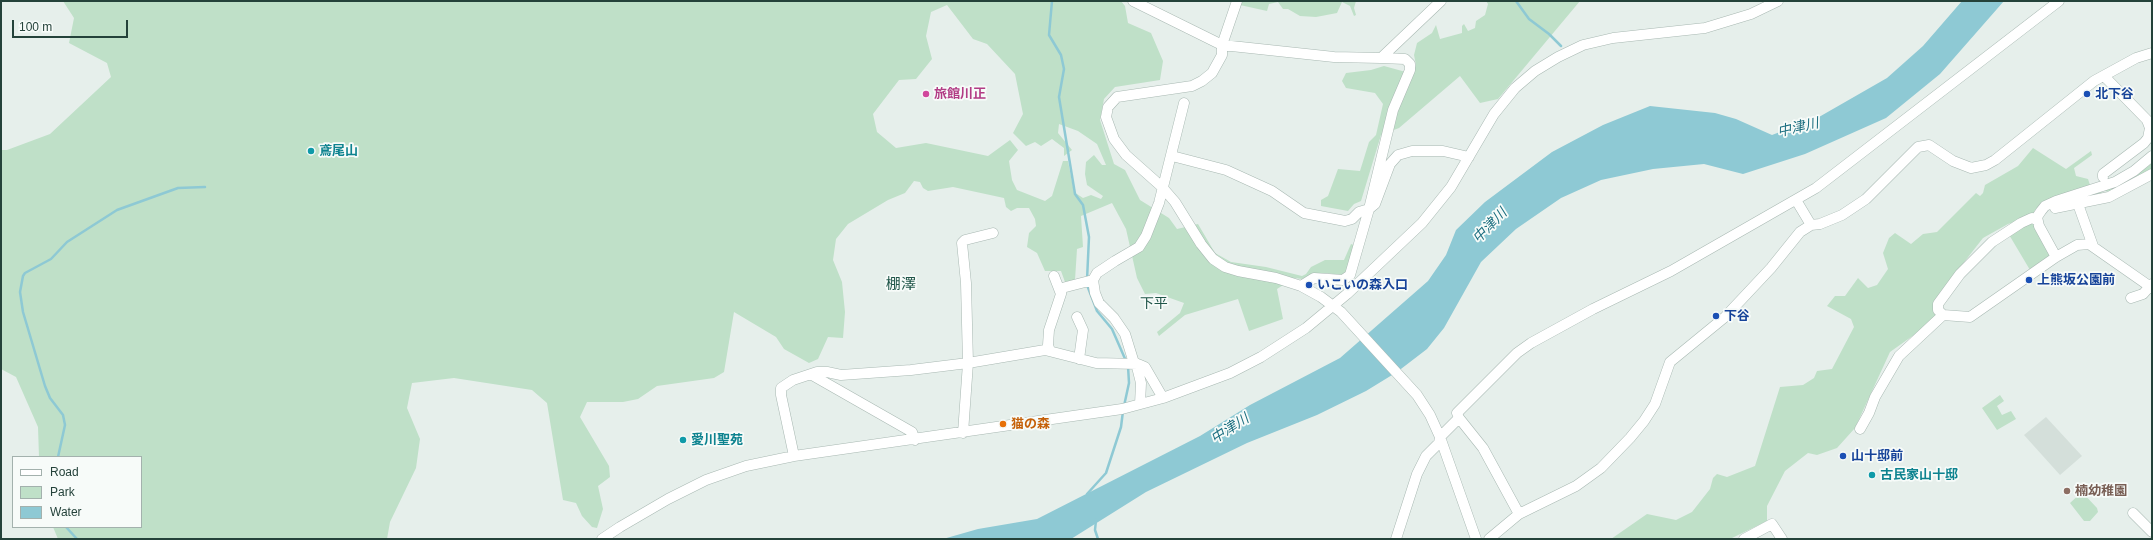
<!DOCTYPE html>
<meta charset="utf-8">
<style>
body{margin:0}
#map{position:relative;width:2153px;height:540px;overflow:hidden;background:#e6efeb;font-family:Helvetica,sans-serif}
canvas{display:block}
.frame{position:absolute;inset:0;border:2px solid #24423a;pointer-events:none}
.legend{position:absolute;left:12px;top:456px;width:130px;height:72px;box-sizing:border-box;background:#f7fbf9;border:1px solid #a3b1ad;margin:0;padding:5px 7px;list-style:none;font-size:12px;color:#24423a}
.legend li{display:flex;align-items:center;gap:8px;height:20px}
.legend b{width:20px;border:1px solid #a3b1ad}
.scale{position:absolute;left:12px;top:20px;width:116px;height:18px;box-sizing:border-box;border:2px solid #24423a;border-top:0;padding-left:5px;font-size:12px;line-height:14px;white-space:nowrap;color:#24423a;-webkit-text-stroke:3px #f7fbf9;paint-order:stroke}
</style>
<div id="map">
<canvas width="2153" height="540"></canvas>
<div class="frame"></div>
<ul class="legend">
<li><b style="height:5px;background:#fff"></b>Road</li>
<li><b style="height:11px;background:#bfe0c8"></b>Park</li>
<li><b style="height:11px;background:#8ec9d4"></b>Water</li>
</ul>
<div class="scale">100 m</div>
</div>
<script>
const context = document.querySelector('canvas').getContext('2d');
context.lineJoin = 'round';
function paint(path, color) {
  context.fillStyle = color;
  context.fill(path, 'evenodd');
}
function toPath(rows) {
  const path = new Path2D();
  for (const r of rows) {
    path.moveTo(r[0], r[1]);
    for (let i = 2; i < r.length; i += 2) path.lineTo(r[i], r[i + 1]);
  }
  return path;
}
function strokePath(path, color, width, dash) {
  context.strokeStyle = color;
  context.lineWidth = width;
  context.lineCap = dash ? 'butt' : 'round';
  context.setLineDash(dash || []);
  context.stroke(path);
}
function label(font, color, halo, rows, align = 'center') {
  context.font = font + ' Helvetica,"Noto Sans JP",sans-serif';
  context.lineWidth = 3.5;
  context.setLineDash([]);
  context.textBaseline = 'middle';
  context.strokeStyle = halo;
  context.fillStyle = color;
  for (const [text, x, y, turn = 0] of rows) {
    context.save();
    context.translate(x, y);
    context.rotate((+turn || 0) * Math.PI / 180);
    context.textAlign = isNaN(turn) ? turn : align;
    if (halo) context.strokeText(text, 0, 0);
    context.fillText(text, 0, 0);
    context.restore();
  }
}
const built = toPath([
 [2046,417,2082,456,2060,475,2024,435]
]);
const green = toPath([
 [63,1,1121,1,1125,6,1128,23,1151,33,1163,61,1160,80,1115,87,1104,99,1100,120,1114,164,1125,170,1140,200,1169,218,1177,229,1198,224,1215,253,1231,262,1266,267,1302,276,1306,274,1311,267,1325,260,1344,260,1351,244,1354,245,1346,272,1342,275,1326,273,1312,274,1302,279,1294,278,1277,289,1283,319,1249,331,1238,299,1185,315,1159,336,1157,332,1180,313,1184,303,1156,293,1145,294,1137,278,1126,229,1112,203,1081,216,1083,247,1077,249,1075,280,1065,282,1061,271,1045,271,1037,253,1027,247,1029,233,1036,226,1035,219,1029,208,1017,208,1011,211,1006,207,1004,198,953,187,928,191,923,188,920,182,914,181,905,193,888,200,848,224,836,239,833,260,842,282,845,312,843,338,828,337,818,359,809,363,784,349,776,337,734,312,724,372,714,378,657,386,638,399,623,402,587,402,580,417,609,466,610,477,598,486,603,509,597,528,592,527,582,516,576,503,563,500,547,403,532,390,454,378,412,383,407,408,420,439,416,468,390,522,387,539,58,539,53,527,141,527,141,457,39,457,38,427,16,377,1,369,1,150,7,150,50,134,111,77,107,63,69,43,74,18],
 [947,5,973,39,987,44,1015,74,1023,114,1013,133,1026,146,1035,142,1041,146,1052,139,1064,148,1064,156,1072,150,1058,133,1059,124,1078,131,1097,144,1106,165,1102,165,1094,155,1086,162,1085,174,1087,185,1103,196,1101,199,1091,195,1083,198,1074,192,1068,161,1063,161,1052,196,1045,201,1017,190,1012,180,1009,161,1018,150,1010,140,988,156,926,143,896,148,877,132,873,114,899,80,916,79,932,59,926,36,931,12],
 [1240,1,1356,1,1354,8,1356,15,1354,16,1350,6,1342,2,1337,13,1316,17,1300,16,1288,9,1283,9,1278,2,1269,4,1267,11,1240,5],
 [1486,1,1580,1,1498,99,1480,103,1460,76,1399,128,1381,135,1361,201,1354,204,1348,211,1321,206,1321,200,1328,196,1338,169,1360,171,1369,142,1376,135,1383,104,1375,93,1346,88,1342,81,1346,73,1371,70,1384,66,1413,74,1416,65,1414,55,1417,43,1432,33,1436,25,1440,39,1462,33,1462,26,1464,24,1468,31,1475,28,1476,21,1485,15,1488,4],
 [2033,148,2066,169,2091,151,2092,155,2074,168,2076,176,2088,179,2091,188,2136,175,2152,163,2152,172,2114,192,2103,191,2096,199,2046,201,2035,210,2030,219,2027,218,2008,224,1983,238,1940,293,1942,315,1890,352,1855,428,1837,448,1817,455,1808,453,1785,471,1767,506,1767,521,1730,539,1611,539,1647,514,1676,520,1692,512,1710,489,1713,478,1717,474,1727,477,1755,466,1780,387,1803,385,1814,378,1817,371,1832,369,1854,327,1851,319,1827,306,1835,296,1845,296,1858,278,1868,288,1877,285,1888,269,1883,253,1889,238,1895,233,1911,244,1923,234,1937,232,1976,193,1980,196,1983,193,1985,185,2018,166],
 [2033,222,2050,253,2049,257,2030,270,2008,233],
 [2000,395,2004,401,1997,406,2002,415,2011,411,2016,419,1997,430,1982,408],
 [2082,492,2097,508,2098,512,2090,521,2084,521,2070,503]
]);
const water = toPath([
 [1962,1,2004,1,1940,74,1886,118,1805,154,1743,174,1704,164,1653,169,1601,180,1561,198,1516,229,1481,262,1444,328,1427,349,1397,372,1366,391,1317,415,1247,443,1146,492,1071,539,943,539,978,529,1037,519,1200,436,1250,405,1340,358,1428,281,1446,255,1456,230,1485,202,1552,152,1603,125,1650,106,1715,113,1736,119,1772,135,1819,117,1887,78,1923,46]
]);
const stream = toPath([
 [1052,1,1049,35,1061,55,1064,69,1059,97,1075,194,1083,205,1089,237,1087,280],
 [1516,1,1529,19,1549,34,1561,46],
 [1087,285,1097,311,1112,329,1126,361],
 [1124,406,1129,383,1128,366],
 [58,457,65,425,63,415,50,398,45,386,23,312,20,292,23,276,25,273,51,259,67,242,117,210,178,188,205,187],
 [1087,494,1106,473,1121,427,1123,411],
 [1096,520,1095,530,1098,539],
 [66,527,77,539]
]);
const minor = toPath([
 [1133,1,1222,45,1334,57,1381,58,1441,1],
 [1237,1,1222,45,1222,55,1212,73,1202,81,1192,86,1117,97,1108,107,1106,117,1114,139,1126,155,1162,187,1175,202,1201,244,1213,259,1225,267,1238,271,1276,278,1301,286,1321,297,1341,312,1417,395,1430,415,1440,437,1476,539],
 [1172,156,1226,170,1272,191,1304,213,1345,221,1352,219,1359,212,1369,209,1375,204,1390,164,1398,155,1412,151,1443,151,1469,157],
 [2103,177,2103,174,2144,143,2148,138,2150,128,2147,120,2104,76],
 [1796,200,1811,225],
 [2078,204,2093,246],
 [2055,208,2109,197,2152,174],
 [993,233,965,240,962,243,966,283,968,363,1045,350,1096,363,1138,364,1145,367,1163,398],
 [2056,257,2039,226,2037,217,2041,211,2045,206,2056,201,2115,182,2134,171,2152,156],
 [1093,280,1097,273,1115,261,1139,247,1146,236,1159,203,1184,103],
 [1301,286,1314,278,1343,280,1350,275,1369,209,1393,110,1410,70,1410,64,1405,59,1381,58],
 [1061,294,1062,288,1093,280,1095,293,1099,303,1114,318,1125,334,1134,363],
 [2131,298,2143,294,2152,284],
 [1943,315,1938,310,1938,304,1960,274,1992,242,2021,223,2032,218,2037,220],
 [1077,317,1083,330,1079,359],
 [1050,351,1048,345,1049,330,1061,294,1054,276],
 [1136,363,1141,383,1140,404],
 [812,375,912,432,915,440],
 [1459,418,1457,413,1517,353,1531,343,1593,309,1671,271,1816,188,2059,1],
 [1860,429,1869,413,1875,397,1899,356,1943,315,1970,317,2056,257,2077,245,2089,244,2152,288],
 [794,456,781,395,781,388,793,380,817,372,827,372,841,375,911,370,968,363,963,433],
 [2133,513,2152,532],
 [602,539,620,527,668,499,706,480,746,466,794,456,1122,409,1163,398,1230,373,1261,357,1306,328,1347,294,1422,223,1451,187,1494,114,1515,88,1535,71,1558,57,1583,45,1613,38,1705,28,1751,14,1778,1],
 [1396,539,1417,474,1426,456,1439,443,1440,437,1459,418,1483,448,1519,514,1576,486,1601,468,1630,438,1644,421,1655,404,1670,362,1725,317,1771,268,1800,232,1811,225,1820,224,1842,215,1866,199,1918,147,1929,145,1953,161,1971,168,1986,165,1995,160,2094,81,2136,58,2152,53],
 [1489,539,1519,514],
 [1744,539,1772,524,1782,539]
]);
const markers = [
 [926,94,4,"#d1479c"],
 [2087,94,4,"#1a4fb4"],
 [311,151,4,"#0f9aa8"],
 [2029,280,4,"#1a4fb4"],
 [1309,285,4,"#1a4fb4"],
 [1716,316,4,"#1a4fb4"],
 [1003,424,4,"#e8710a"],
 [683,440,4,"#0f9aa8"],
 [1843,456,4,"#1a4fb4"],
 [1872,475,4,"#0f9aa8"],
 [2067,491,4,"#8d6e63"]
];
const hotelNames = [
 ["旅館川正",934,94]
];
const transitNames = [
 ["北下谷",2095,94],
 ["上熊坂公園前",2037,280],
 ["いこいの森入口",1317,285],
 ["下谷",1724,316],
 ["山十邸前",1851,456]
];
const cultureNames = [
 ["鳶尾山",319,151],
 ["愛川聖苑",691,440],
 ["古民家山十邸",1880,475]
];
const foodNames = [
 ["猫の森",1011,424]
];
const educationNames = [
 ["楠幼稚園",2075,491]
];
const waterNames = [
 ["中津川",1798,128,-13],
 ["中津川",1490,226,-46],
 ["中津川",1230,429,-33]
];
const neighbourhoodNames = [
 ["下平",1154,304]
];
const quarterNames = [
 ["棚澤",901,285]
];
paint(built, '#d4dfda');
paint(green, '#bfe0c8');
paint(water, '#8ec9d4');
strokePath(stream, '#8ec9d4', 2.5);
strokePath(minor, '#a8b8b2', 11);
strokePath(minor, '#fff', 10);
for (const [x, y, r, color] of markers) {
  const dot = new Path2D();
  dot.arc(x, y, r, 0, 2 * Math.PI);
  context.fillStyle = color;
  context.fill(dot);
  strokePath(dot, '#f7fbf9', 1.5);
}
label('bold 13px', '#b23c85', '#f7fbf9', hotelNames, 'left');
label('bold 13px', '#164399', '#f7fbf9', transitNames, 'left');
label('bold 13px', '#0d838f', '#f7fbf9', cultureNames, 'left');
label('bold 13px', '#c56008', '#f7fbf9', foodNames, 'left');
label('bold 13px', '#785e54', '#f7fbf9', educationNames, 'left');
label('italic 14px', '#1c6f80', '#f7fbf9', waterNames);
label('14px', '#1f5548', '#f7fbf9', neighbourhoodNames);
label('15px', '#1f5548', '#f7fbf9', quarterNames);
</script>
